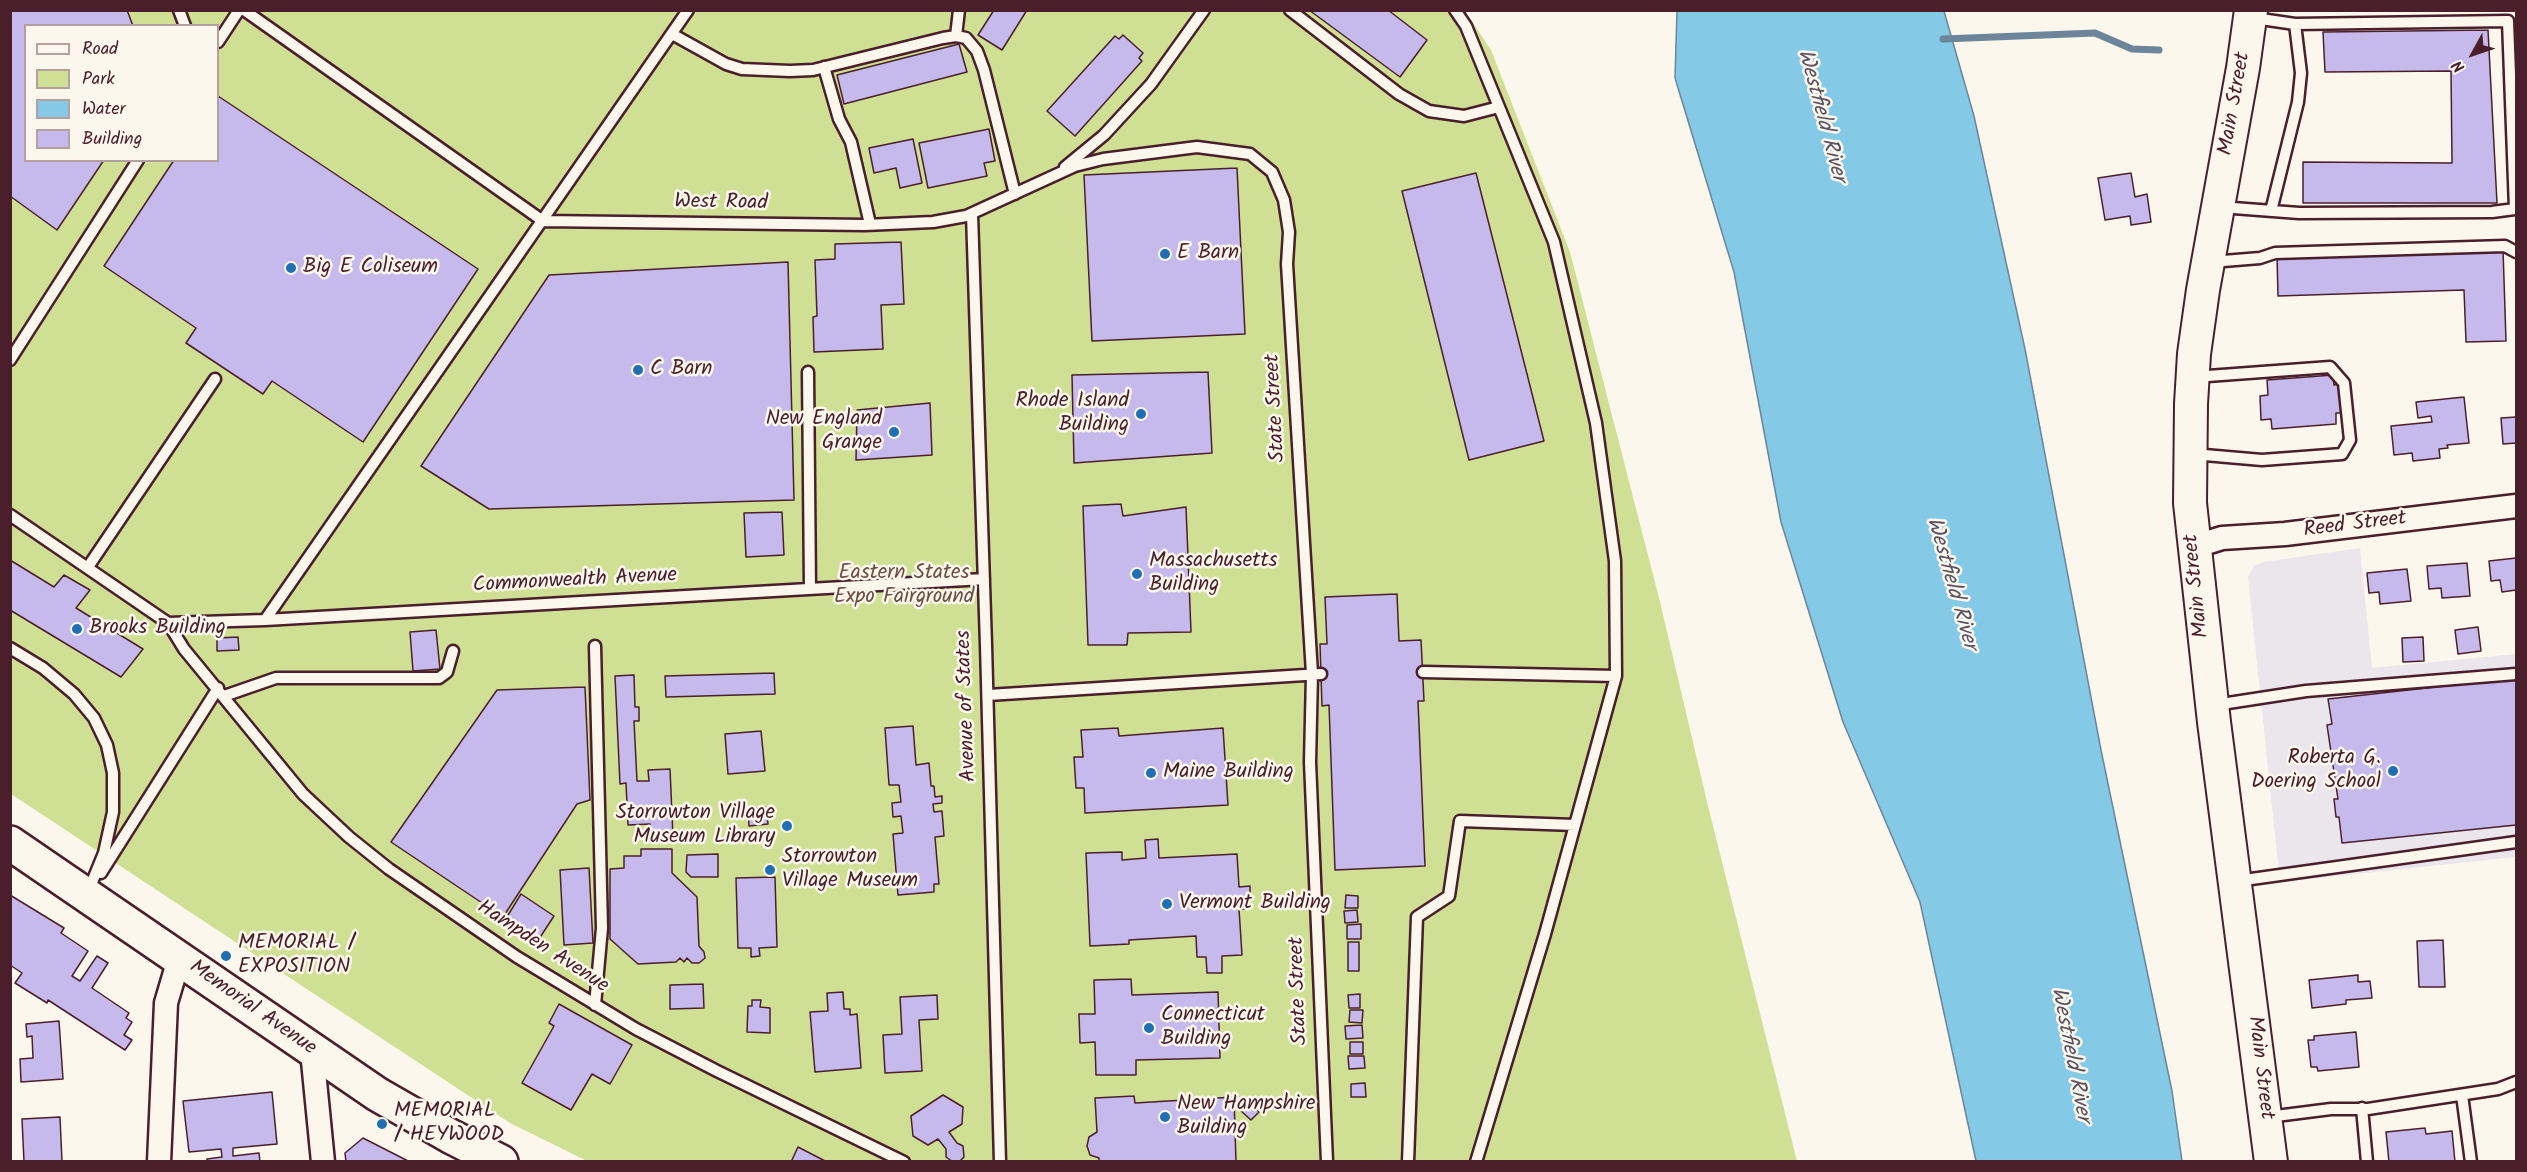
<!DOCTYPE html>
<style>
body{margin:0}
#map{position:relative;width:2527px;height:1172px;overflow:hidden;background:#fbf7ec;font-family:Kalam,sans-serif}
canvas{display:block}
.frame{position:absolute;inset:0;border:12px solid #4a1f2b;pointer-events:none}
.legend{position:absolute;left:24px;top:24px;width:195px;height:138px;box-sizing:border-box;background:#fbf7ec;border:2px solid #b4a19f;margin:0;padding:8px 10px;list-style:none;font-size:18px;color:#4a1f2b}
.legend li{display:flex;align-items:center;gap:12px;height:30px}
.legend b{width:30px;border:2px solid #b4a19f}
.north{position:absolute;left:2443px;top:24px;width:60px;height:60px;-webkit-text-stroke:4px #fbf7ec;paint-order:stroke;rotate:230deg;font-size:16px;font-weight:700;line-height:24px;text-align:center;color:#4a1f2b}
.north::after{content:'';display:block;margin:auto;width:21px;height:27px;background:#4a1f2b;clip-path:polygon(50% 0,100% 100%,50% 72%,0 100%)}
</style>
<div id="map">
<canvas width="2527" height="1172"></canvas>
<div class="frame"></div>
<ul class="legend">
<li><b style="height:8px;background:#fbf7ec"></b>Road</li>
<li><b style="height:16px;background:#cfe094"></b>Park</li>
<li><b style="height:16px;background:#84c9e5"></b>Water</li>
<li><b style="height:16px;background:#c5baeb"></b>Building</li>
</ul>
<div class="north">N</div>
</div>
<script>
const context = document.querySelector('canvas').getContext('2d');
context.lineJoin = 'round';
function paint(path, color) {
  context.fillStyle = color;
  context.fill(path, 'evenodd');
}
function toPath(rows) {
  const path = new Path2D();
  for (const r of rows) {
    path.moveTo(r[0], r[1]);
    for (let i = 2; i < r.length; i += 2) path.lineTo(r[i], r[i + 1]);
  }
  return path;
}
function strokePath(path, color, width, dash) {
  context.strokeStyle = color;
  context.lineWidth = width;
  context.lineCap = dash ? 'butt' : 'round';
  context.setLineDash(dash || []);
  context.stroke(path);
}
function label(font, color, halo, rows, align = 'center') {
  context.font = font + ' Kalam,sans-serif';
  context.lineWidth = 5;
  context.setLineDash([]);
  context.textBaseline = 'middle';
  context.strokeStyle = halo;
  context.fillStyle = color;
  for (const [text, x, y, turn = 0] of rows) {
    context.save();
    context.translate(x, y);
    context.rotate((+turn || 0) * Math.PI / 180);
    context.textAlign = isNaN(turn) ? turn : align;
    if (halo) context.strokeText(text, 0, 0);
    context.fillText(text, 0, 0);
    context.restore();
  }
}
const built = toPath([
 [2360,548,2372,668,2516,654,2516,857,2280,882,2248,577,2254,566,2264,562]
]);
const green = toPath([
 [10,11,1465,11,1491,50,1570,252,1660,602,1708,806,1797,1161,589,1162,510,1123,11,794],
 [26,26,218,26,218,160,26,160]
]);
const water = toPath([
 [1677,11,1944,11,1974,116,2025,349,2101,750,2172,1091,2182,1161,1976,1161,1920,902,1843,722,1781,522,1734,272,1675,78,1677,11]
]);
const stream = toPath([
 [1943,39,2095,33,2132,49,2159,50]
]);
const building = toPath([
 [10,10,127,10,133,26,26,26,26,160,104,160,57,230,10,196,10,10],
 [994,10,1027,10,1002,50,978,35,994,10],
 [1309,10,1388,10,1427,40,1400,77,1309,10],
 [2488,30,2497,203,2303,203,2303,162,2452,163,2451,71,2325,72,2323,32,2488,30],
 [1123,35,1143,53,1139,58,1142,61,1075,136,1047,111,1115,36,1119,39,1123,35],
 [959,44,967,72,844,104,837,75,959,44],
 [218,96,478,269,363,442,272,381,263,394,186,343,196,328,104,266,174,160,218,160,218,96],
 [989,129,995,161,984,163,987,176,928,188,919,143,989,129],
 [913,139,922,183,900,188,896,168,874,173,869,148,913,139],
 [1237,168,1245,334,1092,341,1084,175,1237,168],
 [1476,173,1544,441,1469,460,1402,191,1476,173],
 [2131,173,2135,197,2147,194,2151,222,2131,225,2130,216,2105,220,2098,178,2131,173],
 [901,242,904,304,881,305,883,349,814,352,813,317,817,316,815,260,835,259,835,244,901,242],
 [2503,249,2506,341,2466,342,2464,290,2278,296,2277,256,2503,249],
 [788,262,794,500,489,509,421,466,549,275,788,262],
 [1208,372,1212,453,1074,463,1072,375,1208,372],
 [2333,375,2334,385,2340,384,2342,413,2336,413,2336,424,2272,429,2271,419,2261,420,2260,396,2268,395,2267,380,2333,375],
 [2464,397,2469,443,2447,445,2448,448,2439,449,2440,458,2413,461,2412,453,2394,455,2391,426,2432,422,2431,416,2418,418,2416,402,2464,397],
 [930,403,932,455,856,460,857,410,930,403],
 [2516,417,2516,450,2516,443,2503,444,2501,418,2516,417],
 [1121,504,1123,516,1186,507,1191,632,1128,633,1127,645,1088,645,1083,506,1121,504],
 [782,512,784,555,746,557,744,513,782,512],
 [2516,558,2516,590,2502,592,2500,580,2491,581,2489,561,2516,558],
 [10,560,54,587,64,575,90,590,76,608,143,649,121,677,10,610,10,560],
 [2467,563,2470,596,2442,598,2441,588,2429,589,2427,566,2467,563],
 [2407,569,2411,601,2380,604,2379,592,2369,593,2367,573,2407,569],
 [1397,594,1399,641,1421,640,1424,701,1418,701,1425,866,1335,870,1329,705,1322,706,1320,644,1327,644,1325,597,1397,594],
 [2478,627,2481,651,2458,654,2455,630,2478,627],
 [436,630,440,669,413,671,410,632,436,630],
 [238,637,239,650,217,651,217,638,238,637],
 [2423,637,2424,661,2403,662,2402,638,2423,637],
 [774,673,775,694,666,697,665,676,774,673],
 [634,675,635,707,639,707,639,721,634,721,637,781,649,781,648,770,670,769,673,837,651,838,650,824,628,825,626,783,620,784,615,676,634,675],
 [2516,678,2516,825,2342,843,2339,817,2336,817,2334,799,2338,799,2327,725,2332,724,2328,699,2516,678],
 [585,687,590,800,577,804,503,917,391,842,497,690,585,687],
 [913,726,916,765,929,763,931,786,934,786,935,797,942,796,942,803,933,804,934,812,942,811,944,836,935,837,939,884,934,884,934,892,898,895,893,834,903,833,901,816,893,817,892,803,901,802,899,785,889,785,885,728,913,726],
 [1118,728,1119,736,1223,728,1228,805,1085,813,1084,788,1076,788,1074,757,1083,757,1081,730,1118,728],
 [761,731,765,771,728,774,725,734,761,731],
 [766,807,768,824,749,826,748,809,766,807],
 [1158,839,1159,858,1237,854,1239,887,1250,886,1250,899,1247,899,1247,909,1239,909,1242,955,1222,956,1222,973,1207,973,1206,957,1197,957,1196,936,1129,940,1129,944,1090,946,1086,853,1122,852,1122,860,1146,858,1145,840,1158,839],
 [641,849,672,849,672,873,697,897,699,946,704,952,705,958,699,963,692,963,687,958,684,962,680,958,676,962,638,964,610,939,610,869,624,868,624,856,641,856,641,849],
 [718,854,718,877,691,877,686,872,687,855,718,854],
 [589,868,593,943,564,945,560,870,589,868],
 [775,877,777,947,759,948,760,956,751,957,751,948,738,948,736,878,775,877],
 [521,894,554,916,537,942,505,920,521,894],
 [10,895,64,928,61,933,88,951,72,976,80,981,97,956,108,963,92,988,129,1013,126,1018,132,1022,124,1035,132,1040,125,1050,48,1000,47,1003,15,983,22,973,10,965,10,895],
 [1346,895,1358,896,1358,908,1345,908,1346,895],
 [1357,910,1358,922,1345,923,1344,911,1357,910],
 [1361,924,1361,939,1347,939,1347,925,1361,924],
 [2443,940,2445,987,2419,987,2417,941,2443,940],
 [1348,942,1359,942,1359,971,1348,971,1348,942],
 [2358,975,2358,982,2370,981,2372,998,2346,1000,2346,1004,2312,1008,2309,980,2358,975],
 [1131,979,1132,995,1218,992,1220,1058,1136,1060,1136,1075,1096,1075,1095,1042,1080,1043,1079,1014,1095,1014,1094,980,1131,979],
 [703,984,704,1008,670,1009,670,985,703,984],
 [843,992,844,1009,850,1009,850,1015,857,1014,861,1068,815,1072,810,1012,828,1011,827,993,843,992],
 [1360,994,1360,1008,1349,1008,1348,995,1360,994],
 [937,995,938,1019,919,1020,922,1071,885,1073,883,1035,902,1034,900,997,937,995],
 [752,1000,761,1000,760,1007,770,1008,770,1033,747,1032,748,1006,752,1006,752,1000],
 [559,1004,632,1045,610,1084,592,1074,571,1110,522,1083,554,1026,549,1023,559,1004],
 [1350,1010,1363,1010,1362,1023,1349,1022,1350,1010],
 [59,1021,63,1079,21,1082,20,1059,33,1058,32,1036,27,1037,26,1024,59,1021],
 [1362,1025,1363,1038,1346,1039,1345,1026,1362,1025],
 [2356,1032,2359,1067,2318,1071,2317,1067,2311,1067,2308,1040,2314,1040,2314,1036,2356,1032],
 [1350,1042,1363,1042,1363,1054,1350,1054,1350,1042],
 [1348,1056,1364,1056,1365,1068,1349,1069,1348,1056],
 [1365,1083,1366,1097,1351,1097,1351,1084,1365,1083],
 [272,1092,277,1144,233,1148,233,1156,259,1153,260,1162,207,1162,207,1159,222,1157,221,1149,189,1152,183,1101,272,1092],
 [943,1095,963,1107,962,1124,949,1132,957,1143,963,1146,964,1157,959,1162,953,1162,946,1157,946,1149,938,1139,928,1145,913,1136,911,1116,943,1095],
 [1134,1096,1135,1103,1234,1097,1236,1162,1099,1162,1099,1158,1090,1155,1087,1146,1089,1137,1097,1132,1095,1098,1134,1096],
 [1249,1102,1259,1112,1251,1120,1241,1111,1249,1102],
 [60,1117,62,1162,24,1162,22,1119,60,1117],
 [2425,1128,2426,1134,2452,1131,2455,1162,2389,1162,2386,1132,2425,1128],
 [363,1138,410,1162,346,1162,345,1153,363,1138],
 [798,1147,827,1162,791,1162,798,1147]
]);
const service = toPath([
 [179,10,185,26],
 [244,10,543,221,865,225,933,222,966,216,1075,166,1103,159,1197,147,1250,154,1272,172,1284,200,1289,232,1287,264,1312,674,1310,762,1327,1162],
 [1290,10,1399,94,1429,111,1464,116,1499,107],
 [1455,10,1466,26,1554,242,1596,423,1615,561,1616,676,1545,934,1476,1162],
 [672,34,726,64,742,69,790,71,813,70,943,38,956,36,966,38,977,51,984,70,1015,194],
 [956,36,959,10],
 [218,42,239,10],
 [824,67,839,119,851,142,870,224],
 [1065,167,1104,135,1151,84,1204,10],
 [2220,207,2299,213,2492,212,2515,209,2508,21,2295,24,2254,18],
 [2271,211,2298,102,2301,73,2295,24],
 [972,214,986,645,1000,1162],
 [2211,262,2260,258,2275,253,2505,246,2516,252],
 [10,360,138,160],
 [808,372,810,589],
 [2193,454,2262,460,2342,454,2350,440,2344,383,2330,367,2194,377],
 [10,515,168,623,184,649,303,794,349,837,389,869,517,957,636,1029,717,1071,904,1162],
 [88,567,215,379],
 [265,620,688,10],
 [168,623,265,620,984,579],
 [595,646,602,928,595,1005],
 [10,648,43,668,74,694,94,718,107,745,113,773,113,812,104,853,88,892],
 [1423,672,1616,676],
 [988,695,1321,674],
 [224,696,276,678,439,678,447,672,453,651],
 [2215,705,2306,691,2516,674],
 [101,873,218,688],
 [2237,881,2516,842],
 [2462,1095,2471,1162],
 [2362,1108,2367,1162],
 [2268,1117,2331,1109,2368,1109,2498,1089,2516,1082],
 [1408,1162,1417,917,1449,896,1460,821,1575,825]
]);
const minor = toPath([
 [2193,547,2222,538,2285,534,2516,506],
 [312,1051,323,1162],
 [159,1162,166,1003,179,959]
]);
const secondary = toPath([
 [2251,10,2243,68,2203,290,2194,354,2191,404,2190,503,2214,722,2271,1162]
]);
const primary = toPath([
 [10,843,377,1094,450,1136,501,1162]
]);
const markers = [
 [1165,254,6,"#1f6fb2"],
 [291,268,6,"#1f6fb2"],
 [638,370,6,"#1f6fb2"],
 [1141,414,6,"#1f6fb2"],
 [894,432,6,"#1f6fb2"],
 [1137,574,6,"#1f6fb2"],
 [77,629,6,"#1f6fb2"],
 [2393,771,6,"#1f6fb2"],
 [1151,773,6,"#1f6fb2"],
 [787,826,6,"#1f6fb2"],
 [770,870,6,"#1f6fb2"],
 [1167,904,6,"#1f6fb2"],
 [226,956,6,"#1f6fb2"],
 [1149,1028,6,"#1f6fb2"],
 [1165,1117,6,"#1f6fb2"],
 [382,1124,6,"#1f6fb2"]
];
const streetNames = [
 ["Main Street",2236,104,-80],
 ["West Road",721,204,1],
 ["State Street",1277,408,-93],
 ["Reed Street",2355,526,-7],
 ["Commonwealth Avenue",575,582,-3],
 ["Main Street",2198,586,-96],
 ["Avenue of States",968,706,-92],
 ["Hampden Avenue",542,948,33],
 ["State Street",1300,991,-92],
 ["Memorial Avenue",252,1009,35],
 ["Main Street",2259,1068,83]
];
const poiNames = [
 ["E Barn",1177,254],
 ["Big E Coliseum",303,268],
 ["C Barn",650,370],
 ["Rhode Island",1129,402,"right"],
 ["Building",1129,426,"right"],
 ["New England",882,420,"right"],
 ["Grange",882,444,"right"],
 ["Massachusetts",1149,562],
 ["Building",1149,586],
 ["Brooks Building",89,629],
 ["Roberta G.",2381,759,"right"],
 ["Doering School",2381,783,"right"],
 ["Maine Building",1163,773],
 ["Storrowton Village",775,814,"right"],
 ["Museum Library",775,838,"right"],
 ["Storrowton",782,858],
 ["Village Museum",782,882],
 ["Vermont Building",1179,904],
 ["MEMORIAL /",238,944],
 ["EXPOSITION",238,968],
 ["Connecticut",1161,1016],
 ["Building",1161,1040],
 ["New Hampshire",1177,1105],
 ["Building",1177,1129],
 ["MEMORIAL",394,1112],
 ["/ HEYWOOD",394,1136]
];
const parkNames = [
 ["Eastern States",904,574],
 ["Expo Fairground",904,598]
];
const waterNames = [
 ["Westfield River",1820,116,75],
 ["Westfield River",1950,584,74],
 ["Westfield River",2069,1055,79]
];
paint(built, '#ebe5ec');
paint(green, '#cfe094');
paint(water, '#84c9e5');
strokePath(water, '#6d859b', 1.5);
strokePath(stream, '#6d859b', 7);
paint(building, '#c5baeb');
strokePath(building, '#4a1f2b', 1.5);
strokePath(service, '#4a1f2b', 15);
strokePath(minor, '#4a1f2b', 27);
strokePath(secondary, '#4a1f2b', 36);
strokePath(primary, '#4a1f2b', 38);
strokePath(service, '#fbf7ec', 10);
strokePath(minor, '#fbf7ec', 22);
strokePath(secondary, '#fbf7ec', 32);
strokePath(primary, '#fbf7ec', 33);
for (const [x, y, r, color] of markers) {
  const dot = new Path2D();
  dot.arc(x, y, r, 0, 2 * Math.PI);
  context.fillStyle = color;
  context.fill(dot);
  strokePath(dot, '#fbf7ec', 2);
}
label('21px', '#4a1f2b', '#fbf7ec', streetNames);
label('21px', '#4a1f2b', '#fbf7ec', poiNames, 'left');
label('21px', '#6b4f45', '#fbf7ec', parkNames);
label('italic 22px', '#5b5263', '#fbf7ec', waterNames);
</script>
